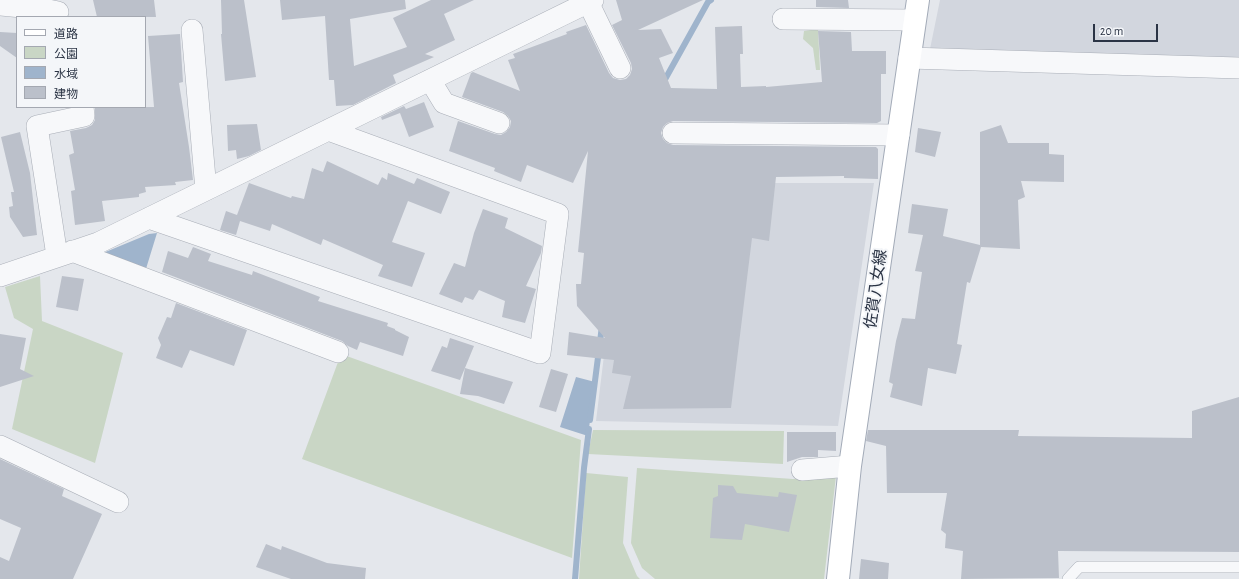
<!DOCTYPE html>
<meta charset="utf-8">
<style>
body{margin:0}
#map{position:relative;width:1239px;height:579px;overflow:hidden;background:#e4e7ec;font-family:"Alegreya Sans","Noto Sans JP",sans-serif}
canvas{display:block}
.legend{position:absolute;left:16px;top:16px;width:130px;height:92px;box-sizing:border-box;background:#f4f6f9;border:1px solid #a4a8b1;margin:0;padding:5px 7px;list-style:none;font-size:12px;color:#2b3445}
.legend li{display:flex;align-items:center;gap:8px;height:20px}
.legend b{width:20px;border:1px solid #a4a8b1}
.scale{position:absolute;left:1093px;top:24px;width:65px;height:18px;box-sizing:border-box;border:2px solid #2b3445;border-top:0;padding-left:5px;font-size:12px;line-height:14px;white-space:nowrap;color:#2b3445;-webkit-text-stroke:3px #f4f6f9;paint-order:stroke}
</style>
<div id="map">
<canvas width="1239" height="579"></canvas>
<ul class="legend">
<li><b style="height:5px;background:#fff"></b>道路</li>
<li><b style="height:11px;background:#c9d6c5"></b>公園</li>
<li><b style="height:11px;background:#9fb4cc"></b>水域</li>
<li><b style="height:11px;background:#bbc0ca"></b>建物</li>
</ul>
<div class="scale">20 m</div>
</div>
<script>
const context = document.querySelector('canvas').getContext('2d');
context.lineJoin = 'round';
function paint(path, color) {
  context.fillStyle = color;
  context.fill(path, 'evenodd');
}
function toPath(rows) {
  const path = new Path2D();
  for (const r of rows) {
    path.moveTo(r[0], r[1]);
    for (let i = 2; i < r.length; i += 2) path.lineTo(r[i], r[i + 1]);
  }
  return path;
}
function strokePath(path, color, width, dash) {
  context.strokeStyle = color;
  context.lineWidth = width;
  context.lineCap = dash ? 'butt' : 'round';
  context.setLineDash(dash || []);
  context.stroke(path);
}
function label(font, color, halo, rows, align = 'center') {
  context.font = font + ' "Alegreya Sans","Noto Sans JP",sans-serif';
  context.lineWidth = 4;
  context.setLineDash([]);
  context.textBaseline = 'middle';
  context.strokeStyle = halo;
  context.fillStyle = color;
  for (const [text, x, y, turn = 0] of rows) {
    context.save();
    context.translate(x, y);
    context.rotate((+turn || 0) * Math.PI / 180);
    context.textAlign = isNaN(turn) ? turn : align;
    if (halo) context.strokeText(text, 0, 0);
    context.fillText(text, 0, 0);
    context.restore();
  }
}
const built = toPath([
 [940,0,1239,0,1239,58,930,49],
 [626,175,726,183,874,183,838,426,596,421]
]);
const green = toPath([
 [818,29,820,70,816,70,813,48,803,39,804,31],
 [40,276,42,321,123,353,95,463,12,429,33,329,14,318,5,287],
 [341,354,581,440,572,558,302,459],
 [593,430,784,431,783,464,588,454],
 [637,468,793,479,836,476,824,579,655,579,642,568,631,543],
 [586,473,628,477,623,543,637,576,640,579,579,579]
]);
const water = toPath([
 [157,233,145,272,103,253,149,234],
 [576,377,595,382,588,436,560,427]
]);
const stream = toPath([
 [663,83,708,2,711,0],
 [590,420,602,326],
 [575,579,584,468,589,429]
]);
const building = toPath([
 [93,0,154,0,156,17,97,17],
 [221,0,244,0,256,77,225,81,221,34,222,34],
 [280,0,405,0,406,9,350,19,354,66,407,47,393,18,431,0,474,0,444,14,455,40,425,54,434,57,393,75,396,83,353,105,336,106,334,80,329,80,325,16,282,20],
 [616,0,703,0,638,30,661,29,673,53,659,58,671,88,717,89,715,27,742,26,743,54,740,54,741,87,766,86,766,87,822,82,818,31,851,32,852,51,886,51,886,74,881,74,881,121,877,123,673,121,667,123,663,127,661,133,663,139,667,143,673,145,876,147,878,149,878,179,844,178,844,176,776,177,769,241,752,238,731,408,623,409,631,376,612,373,614,360,567,355,569,332,605,338,577,306,576,284,581,284,584,253,578,252,588,151,573,183,527,165,521,182,494,171,495,168,449,151,458,121,495,134,501,135,506,132,510,127,511,121,508,116,503,112,462,97,471,73,473,72,520,91,508,60,515,58,513,54,567,34,566,32,586,25,609,73,613,78,620,80,626,79,630,75,632,69,631,63,612,25,622,20],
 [816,0,848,0,849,8,816,7],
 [0,32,17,33,17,58,0,46],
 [180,34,183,82,179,83,189,147,193,180,175,182,176,185,145,187,146,192,139,194,139,197,102,201,105,221,75,225,71,191,75,190,69,155,74,153,70,131,86,128,92,125,95,120,95,107,154,107,148,36],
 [424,102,434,127,409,137,400,113,382,120,381,117,404,106,406,109],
 [257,124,261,150,249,156,237,159,236,150,228,151,227,125],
 [1001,125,1008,143,1049,143,1049,154,1064,155,1064,182,1021,181,1025,197,1018,200,1020,249,981,247,970,283,967,282,957,344,962,345,956,374,928,368,922,406,890,397,893,384,889,382,896,341,902,318,915,319,922,272,915,271,923,235,908,233,912,204,948,209,943,236,980,245,980,132],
 [918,128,941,132,935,157,915,152],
 [20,132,30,173,37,235,23,237,10,217,9,207,13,206,11,192,14,192,1,137],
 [327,161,378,185,382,177,387,180,388,173,414,184,417,178,450,192,441,214,408,201,392,242,425,253,412,287,378,276,383,265,323,239,321,245,272,224,270,231,240,221,236,235,220,230,226,211,237,215,249,183,291,198,292,196,304,199,312,168,323,172],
 [483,209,508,218,505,228,542,246,541,253,526,286,536,289,525,323,502,317,505,301,479,290,473,300,465,297,462,303,439,294,454,263,465,267,474,233],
 [193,247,211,254,208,261,252,275,253,271,320,297,318,301,388,323,387,326,395,329,395,330,409,337,403,356,360,342,357,350,348,346,342,341,162,272,168,251,188,258],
 [62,276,84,279,78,311,56,307],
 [176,303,247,330,234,366,190,350,182,368,156,358,161,345,158,338,167,317,171,318],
 [0,334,26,338,20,369,34,376,0,387],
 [450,338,474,346,460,380,431,371,442,346,447,348],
 [465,368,513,382,504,404,478,396,460,394],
 [551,369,568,374,556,412,539,407],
 [1239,397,1239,552,1058,551,1059,578,961,579,963,551,945,548,946,534,941,530,947,493,887,493,886,446,866,441,868,430,1019,430,1018,436,1192,438,1192,411],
 [787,432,836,432,836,451,818,450,818,457,802,457,787,462],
 [0,459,64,489,62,496,102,514,73,579,0,579,0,557,9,561,21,528,0,519],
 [718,485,733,486,737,493,778,497,779,492,797,495,789,532,745,524,742,540,710,538,713,498,718,496],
 [266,544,281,550,282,546,327,563,366,568,365,579,291,579,256,567],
 [861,559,889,563,888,579,859,579]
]);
const lane = toPath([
 [1068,579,1079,567,1239,567]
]);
const street = toPath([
 [587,0,620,68],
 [0,5,43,9,58,12],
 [783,19,915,20],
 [192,30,206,190],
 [909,58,1239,68],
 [430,80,444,103,499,123],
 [673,133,899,135],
 [149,218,540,353,558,214,328,130],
 [72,251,338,352],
 [57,256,37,126,84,116,83,107],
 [0,276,98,243,593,0],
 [0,446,118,502],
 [802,470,850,466]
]);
const primary = toPath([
 [838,579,850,466,918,0]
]);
const streetNames = [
 ["佐賀八女線",876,289,-82]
];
paint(built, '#d2d6de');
paint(green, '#c9d6c5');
paint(water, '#9fb4cc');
strokePath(stream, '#9fb4cc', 6);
paint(building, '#bbc0ca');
strokePath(lane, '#a9aeb7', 12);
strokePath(street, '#a9aeb7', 22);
strokePath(primary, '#a3abb8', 24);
strokePath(lane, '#f7f8fa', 11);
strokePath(street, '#f7f8fa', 21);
strokePath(primary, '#fff', 22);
label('16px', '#2b3445', '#f4f6f9', streetNames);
</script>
